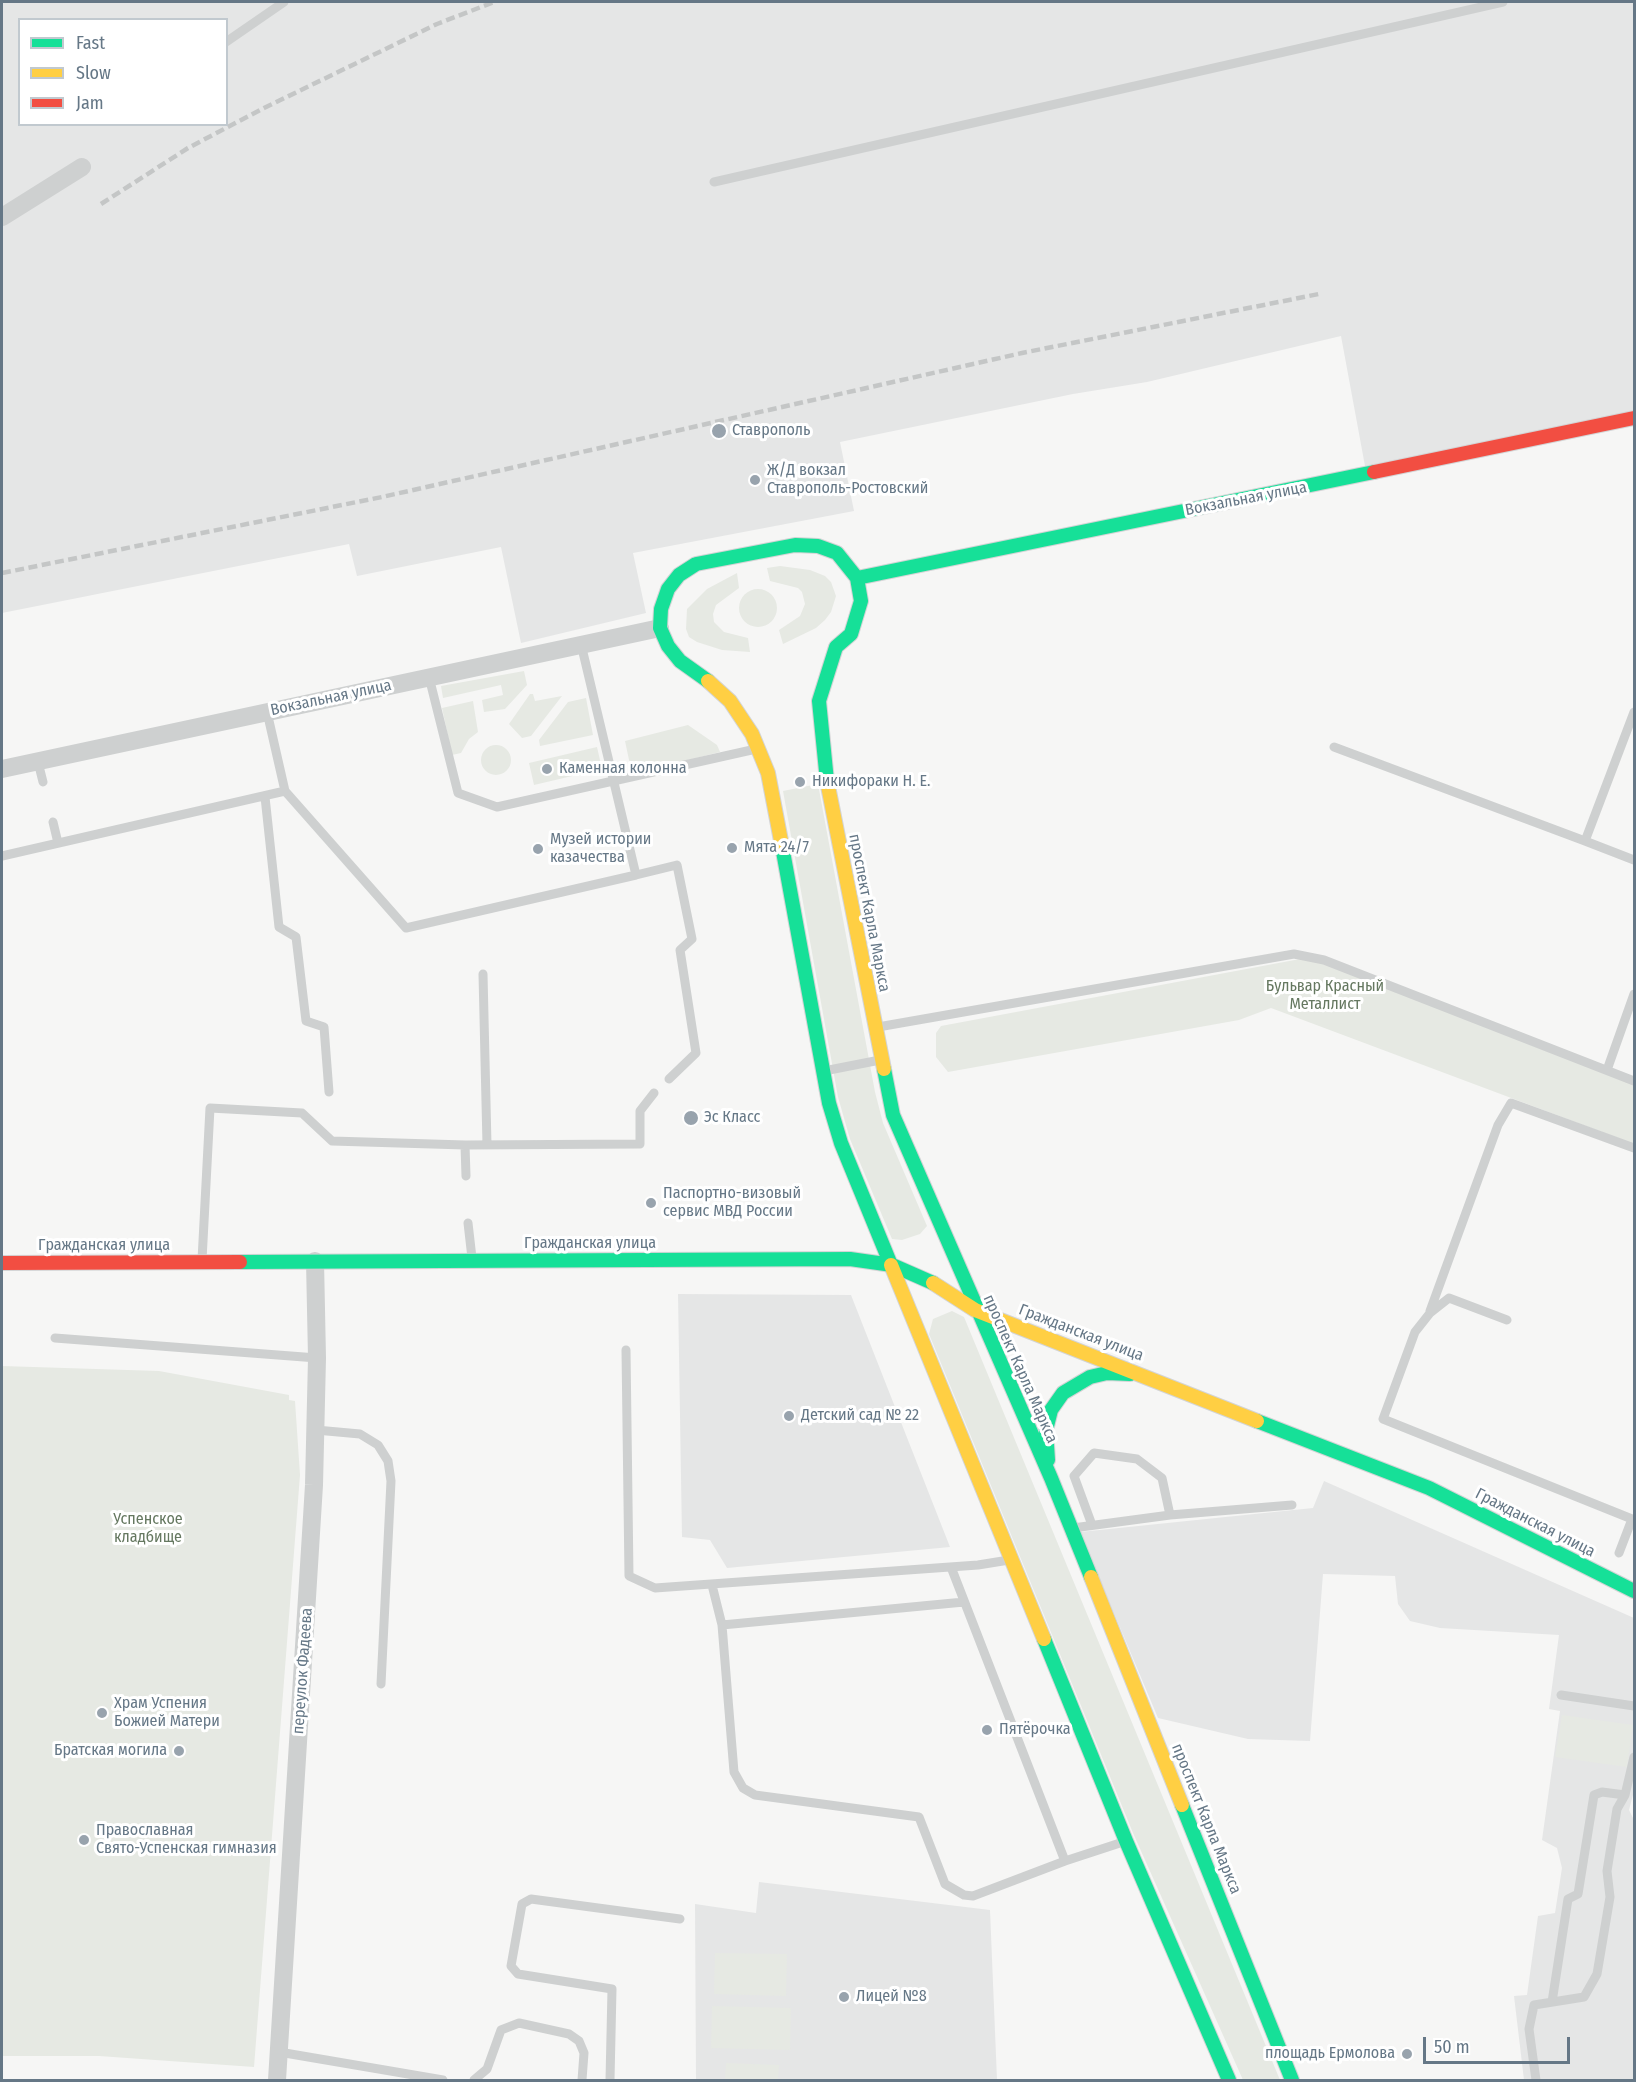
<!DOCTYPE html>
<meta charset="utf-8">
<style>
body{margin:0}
#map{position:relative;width:1636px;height:2082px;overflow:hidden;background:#f6f6f5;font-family:"Fira Sans Condensed",sans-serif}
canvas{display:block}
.frame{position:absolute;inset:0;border:3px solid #657786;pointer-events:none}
.legend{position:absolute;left:18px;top:18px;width:210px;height:108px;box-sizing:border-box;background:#fff;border:2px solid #c1c9cf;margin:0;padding:8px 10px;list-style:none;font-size:18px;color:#657786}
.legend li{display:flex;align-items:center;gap:12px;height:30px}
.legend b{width:30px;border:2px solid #c1c9cf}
.scale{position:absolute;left:1423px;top:2037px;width:147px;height:27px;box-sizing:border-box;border:3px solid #657786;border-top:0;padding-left:8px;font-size:18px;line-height:21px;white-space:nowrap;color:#657786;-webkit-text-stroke:4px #fff;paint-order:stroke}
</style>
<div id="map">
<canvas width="1636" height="2082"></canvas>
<div class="frame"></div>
<ul class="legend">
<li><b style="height:8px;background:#16e098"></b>Fast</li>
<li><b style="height:8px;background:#ffcf43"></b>Slow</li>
<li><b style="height:8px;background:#f24e42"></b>Jam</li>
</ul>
<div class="scale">50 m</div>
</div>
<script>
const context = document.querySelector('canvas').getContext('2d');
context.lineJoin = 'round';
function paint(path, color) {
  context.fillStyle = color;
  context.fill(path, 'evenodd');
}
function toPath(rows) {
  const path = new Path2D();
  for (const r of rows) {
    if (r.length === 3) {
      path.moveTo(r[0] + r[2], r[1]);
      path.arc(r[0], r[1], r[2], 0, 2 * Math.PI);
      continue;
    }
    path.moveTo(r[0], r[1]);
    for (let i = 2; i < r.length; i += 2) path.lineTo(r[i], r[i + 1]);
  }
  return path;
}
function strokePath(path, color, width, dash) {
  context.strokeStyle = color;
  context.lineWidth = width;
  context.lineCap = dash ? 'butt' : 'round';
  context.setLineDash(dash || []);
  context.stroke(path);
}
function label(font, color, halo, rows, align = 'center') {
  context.font = font + ' "Fira Sans Condensed",sans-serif';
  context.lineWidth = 6;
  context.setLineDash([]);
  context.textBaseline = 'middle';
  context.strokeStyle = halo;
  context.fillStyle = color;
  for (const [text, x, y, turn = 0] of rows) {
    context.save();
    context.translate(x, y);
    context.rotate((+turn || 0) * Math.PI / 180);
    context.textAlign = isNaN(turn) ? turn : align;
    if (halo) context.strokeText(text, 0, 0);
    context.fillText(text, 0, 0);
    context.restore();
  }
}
const built = toPath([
 [2,2,1634,2,1634,412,1365,466,1341,336,1147,382,1073,394,840,442,854,511,633,553,646,613,521,643,501,547,357,576,349,544,2,613],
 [20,20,226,20,226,124,20,124],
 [678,1294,851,1295,950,1547,727,1568,710,1540,682,1537],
 [1324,1481,1634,1618,1634,1791,1629,1810,1634,1820,1634,2080,1524,2080,1514,1996,1527,1995,1538,1916,1555,1913,1562,1868,1557,1848,1542,1840,1560,1711,1549,1709,1559,1635,1440,1628,1410,1621,1398,1604,1395,1576,1323,1574,1310,1741,1248,1739,1158,1718,1080,1532,1313,1508],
 [759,1882,990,1910,997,2080,696,2080,695,1904,756,1913]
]);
const green = toPath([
 [780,566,810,570,825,576,831,582,836,596,831,612,825,620,816,628,783,644,779,630,800,616,805,604,802,592,798,588,770,581,767,568],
 [737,573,739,588,716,605,713,614,714,622,724,632,748,638,750,652,722,650,697,642,689,637,686,629,687,609,707,589],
 [758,608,19],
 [524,671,527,685,505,709,484,712,482,700,503,695,501,685,443,698,441,686],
 [530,694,533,694,535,701,562,696,531,736,522,738,509,724],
 [586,698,593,735,540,746,539,740,568,702],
 [473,701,478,732,469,739,461,753,452,755,442,708],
 [688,725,717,745,720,752,632,774,625,741],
 [496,760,15],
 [597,747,602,769,534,785,529,763],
 [818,784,875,1092,883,1123,927,1226,920,1234,902,1240,892,1239,850,1139,838,1097,783,791],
 [1300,959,1319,962,1634,1081,1634,1144,1271,1008,1239,1020,948,1072,936,1057,936,1033,941,1026],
 [952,1311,964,1317,1280,2080,1243,2080,1133,1833,929,1334,933,1319],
 [2,1366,159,1371,289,1395,289,1400,295,1401,300,1475,254,2067,99,2056,2,2056],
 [1562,1715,1633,1725,1627,1767,1555,1757],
 [715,1953,787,1954,786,1996,714,1994],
 [712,2006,791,2008,790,2050,711,2048],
 [726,2063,779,2065,778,2080,725,2080]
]);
const lane = toPath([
 [226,42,284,2],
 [714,182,1503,2],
 [429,677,458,793,497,807,756,749],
 [1634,712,1585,841,1634,860],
 [1334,747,1585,841],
 [38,762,43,782],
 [285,791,406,928,636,875,581,644],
 [265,797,279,927,296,937,306,1021,324,1027,329,1092],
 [53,822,58,843],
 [2,856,285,791,267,712],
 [636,875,677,865,692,939,680,950,696,1053,669,1079],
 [483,974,487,1145],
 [878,1027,1294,954,1324,960,1634,1081],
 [1607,1070,1634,994],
 [824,1071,880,1060],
 [466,1176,465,1145,640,1144,640,1111,654,1093],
 [468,1223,472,1258],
 [202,1260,210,1108,302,1113,332,1141,465,1145],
 [1430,1311,1498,1125,1511,1103,1634,1148],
 [1507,1320,1449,1298,1430,1313,1415,1332,1383,1419,1632,1519,1619,1553],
 [55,1338,317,1358],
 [626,1350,629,1576,655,1588,978,1565,1009,1560],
 [316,1430,360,1434,378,1445,388,1461,391,1481,381,1684],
 [1092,1525,1074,1476,1094,1453,1137,1459,1162,1478,1170,1515],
 [1073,1528,1170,1515,1292,1505],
 [951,1567,1065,1861,1123,1842],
 [712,1585,722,1625,734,1772,743,1788,755,1795,919,1817,945,1884,964,1895,973,1896,1065,1861],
 [722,1625,964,1602],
 [1561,1695,1634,1706],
 [1552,2002,1568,1899,1578,1894,1594,1795,1602,1792,1625,1795],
 [279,2052,443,2080],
 [474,2080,487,2069,501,2030,519,2023,569,2034,579,2041,584,2053,582,2080],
 [610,2080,612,1989,518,1974,511,1966,522,1904,531,1899,680,1919],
 [1536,2080,1529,2029,1534,2005,1584,1997,1597,1974,1610,1897,1607,1871,1617,1809,1625,1795,1634,1757]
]);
const street = toPath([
 [2,217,82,167],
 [2,769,660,628],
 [277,2080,314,1485,317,1358,315,1261]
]);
const fast = toPath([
 [857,578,1374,472],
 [708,681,680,661,668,646,660,628,661,609,668,589,679,575,696,564,795,545,818,546,837,553,857,578,861,601,851,634,836,647,819,701,827,781],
 [782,846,829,1103,841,1143,891,1265],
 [884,1069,893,1115,1051,1478,1091,1577],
 [240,1262,850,1259,892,1265,933,1283],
 [1257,1421,1429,1488,1634,1591],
 [1048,1460,1046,1430,1051,1410,1063,1393,1090,1377,1107,1373,1130,1374],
 [1044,1639,1126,1841,1229,2080],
 [1182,1805,1292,2080]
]);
const slow = toPath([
 [708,681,730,701,752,734,768,773,782,846],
 [827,781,884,1069],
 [891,1265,1044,1639],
 [933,1283,975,1310,1257,1421],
 [1091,1577,1182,1805]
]);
const jam = toPath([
 [1374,472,1634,418],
 [2,1263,240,1262]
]);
const rail = toPath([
 [101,204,188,148,264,108,437,24,494,2],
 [2,573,382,497,1022,353,1319,294]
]);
const markers = [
 [719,431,8,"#98a3ad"],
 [755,480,6,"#98a3ad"],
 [547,769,6,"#98a3ad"],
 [800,782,6,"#98a3ad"],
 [732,848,6,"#98a3ad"],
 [538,849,6,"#98a3ad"],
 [691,1118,8,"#98a3ad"],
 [651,1203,6,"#98a3ad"],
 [789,1416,6,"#98a3ad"],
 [102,1713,6,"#98a3ad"],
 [987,1730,6,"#98a3ad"],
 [179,1751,6,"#98a3ad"],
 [84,1840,6,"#98a3ad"],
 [844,1997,6,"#98a3ad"],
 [1407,2054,6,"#98a3ad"]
];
const poiNames = [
 ["Ставрополь",732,431],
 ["Ж/Д вокзал",767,471],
 ["Ставрополь-Ростовский",767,489],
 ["Каменная колонна",559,769],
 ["Никифораки Н. Е.",812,782],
 ["Музей истории",550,840],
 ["казачества",550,858],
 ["Мята 24/7",744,848],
 ["Эс Класс",704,1118],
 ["Паспортно-визовый",663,1194],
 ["сервис МВД России",663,1212],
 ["Детский сад № 22",801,1416],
 ["Храм Успения",114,1704],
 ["Божией Матери",114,1722],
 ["Пятёрочка",999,1730],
 ["Братская могила",167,1751,"right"],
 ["Православная",96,1831],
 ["Свято-Успенская гимназия",96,1849],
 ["Лицей №8",856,1997],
 ["площадь Ермолова",1395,2054,"right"]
];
const streetNames = [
 ["Вокзальная улица",1246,499,-11],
 ["Вокзальная улица",331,698,-12],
 ["проспект Карла Маркса",869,913,79],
 ["Гражданская улица",590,1244],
 ["Гражданская улица",104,1246],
 ["Гражданская улица",1081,1333,21],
 ["проспект Карла Маркса",1020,1369,66],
 ["Гражданская улица",1535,1523,27],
 ["переулок Фадеева",303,1671,-86],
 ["проспект Карла Маркса",1206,1819,68]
];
const parkNames = [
 ["Бульвар Красный",1325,987],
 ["Металлист",1325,1005],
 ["Успенское",148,1520],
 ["кладбище",148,1538]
];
paint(built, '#e5e6e6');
paint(green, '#e6e9e3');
strokePath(fast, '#d3d4d5', 16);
strokePath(slow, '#d3d4d5', 16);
strokePath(jam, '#d3d4d5', 16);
strokePath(lane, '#ced0d0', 9);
strokePath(street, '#ced0d0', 18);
strokePath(fast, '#16e098', 14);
strokePath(slow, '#ffcf43', 14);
strokePath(jam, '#f24e42', 14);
strokePath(rail, '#c4c6c6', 4.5, [9, 4.5]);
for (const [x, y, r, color] of markers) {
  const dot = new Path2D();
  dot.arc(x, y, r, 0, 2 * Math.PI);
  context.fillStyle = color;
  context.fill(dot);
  strokePath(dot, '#fff', 2);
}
label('16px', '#657786', '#fff', poiNames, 'left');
label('16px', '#657786', '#fff', streetNames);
label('16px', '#657860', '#fff', parkNames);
</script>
